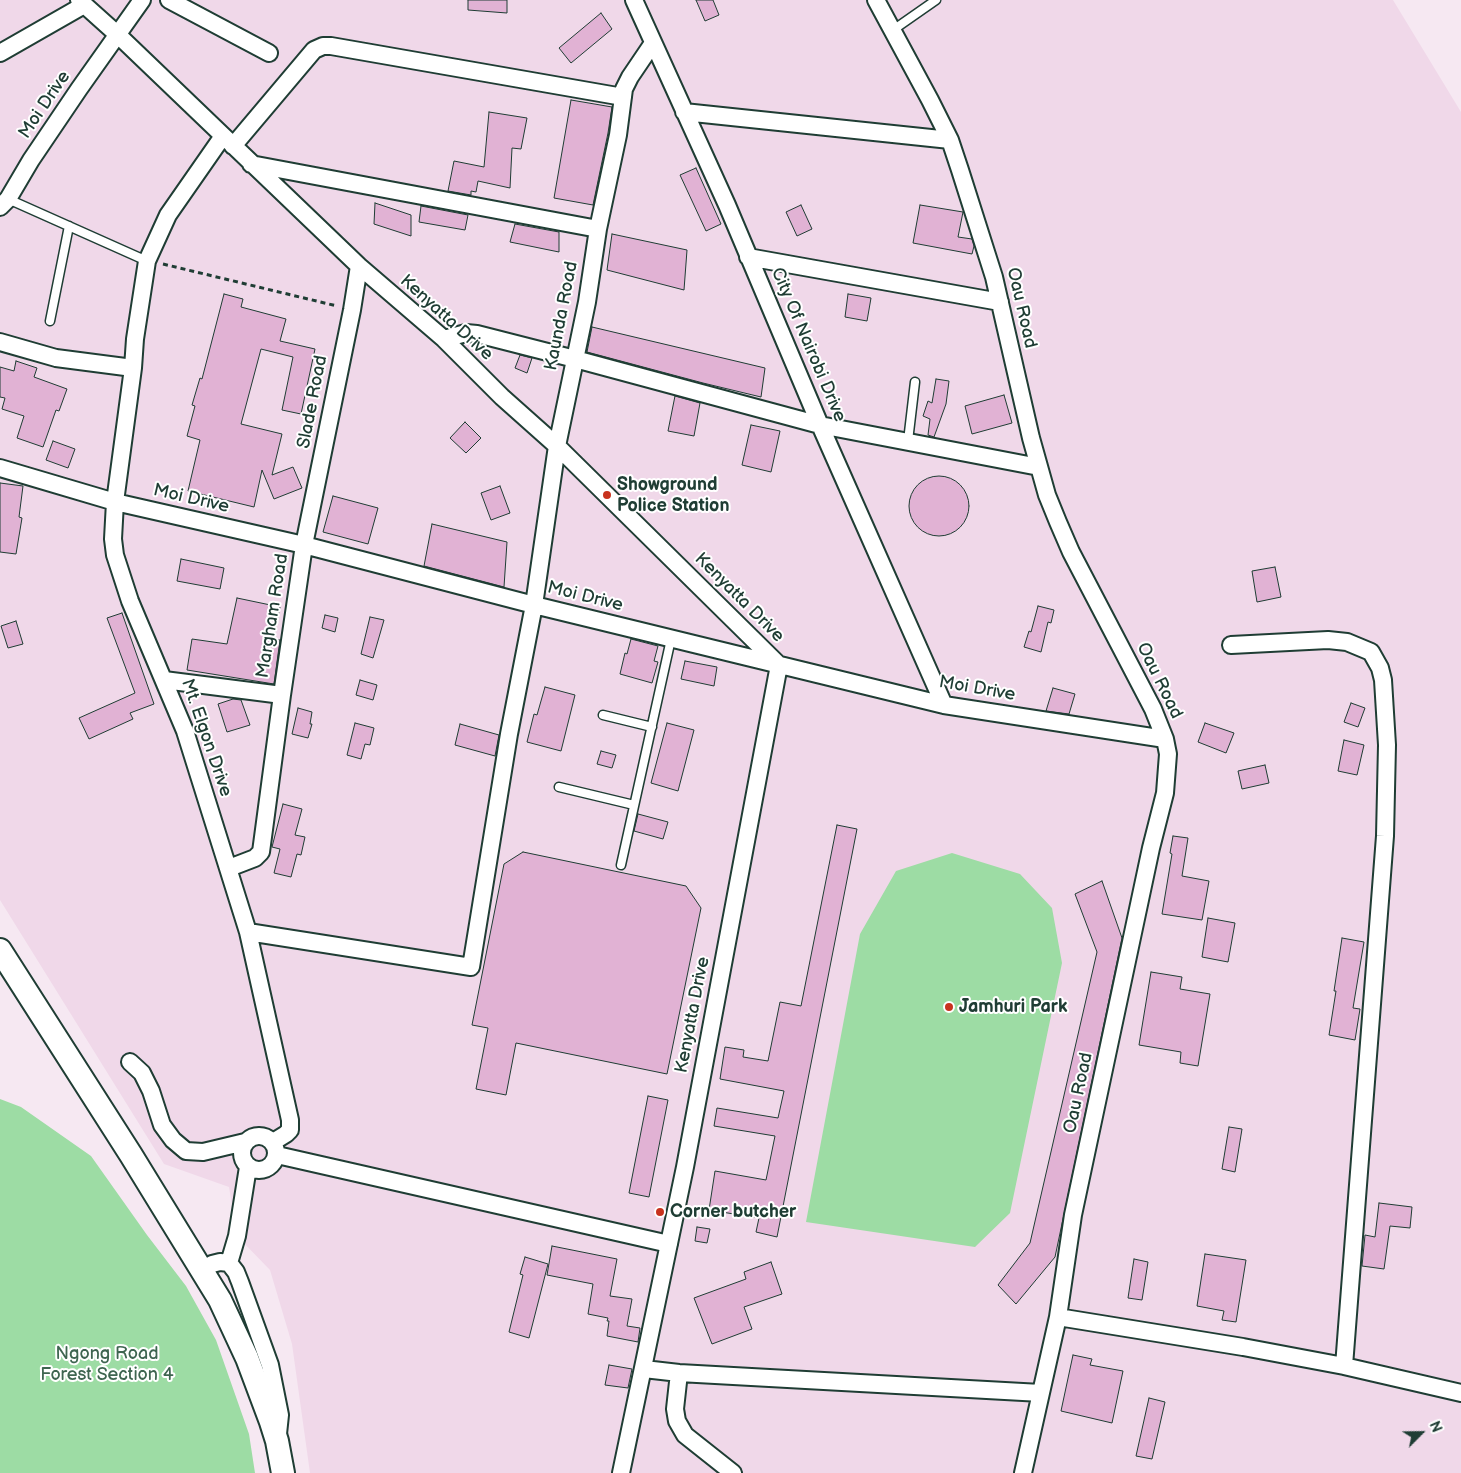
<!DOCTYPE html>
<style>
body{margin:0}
#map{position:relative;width:1461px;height:1473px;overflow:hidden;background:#f6e8f2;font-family:"Balsamiq Sans",sans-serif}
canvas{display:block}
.north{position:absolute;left:1396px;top:1408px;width:50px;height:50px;-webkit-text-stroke:4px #fff;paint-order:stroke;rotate:67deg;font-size:14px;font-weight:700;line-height:20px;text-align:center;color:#1f3d34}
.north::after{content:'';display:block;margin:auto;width:18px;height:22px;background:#1f3d34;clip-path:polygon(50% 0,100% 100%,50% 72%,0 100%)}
</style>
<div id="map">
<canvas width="1461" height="1473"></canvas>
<div class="north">N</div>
</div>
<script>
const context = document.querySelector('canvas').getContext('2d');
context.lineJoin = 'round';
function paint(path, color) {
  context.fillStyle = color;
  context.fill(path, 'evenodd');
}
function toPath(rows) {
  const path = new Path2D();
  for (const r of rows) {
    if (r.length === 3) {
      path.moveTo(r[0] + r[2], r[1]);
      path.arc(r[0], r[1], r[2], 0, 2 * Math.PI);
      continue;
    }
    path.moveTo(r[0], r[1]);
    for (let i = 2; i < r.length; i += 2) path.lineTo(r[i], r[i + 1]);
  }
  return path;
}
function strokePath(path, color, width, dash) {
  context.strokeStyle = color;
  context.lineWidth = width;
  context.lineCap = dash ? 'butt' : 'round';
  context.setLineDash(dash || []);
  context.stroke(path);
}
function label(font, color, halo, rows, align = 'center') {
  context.font = font + ' "Balsamiq Sans",sans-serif';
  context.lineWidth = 4;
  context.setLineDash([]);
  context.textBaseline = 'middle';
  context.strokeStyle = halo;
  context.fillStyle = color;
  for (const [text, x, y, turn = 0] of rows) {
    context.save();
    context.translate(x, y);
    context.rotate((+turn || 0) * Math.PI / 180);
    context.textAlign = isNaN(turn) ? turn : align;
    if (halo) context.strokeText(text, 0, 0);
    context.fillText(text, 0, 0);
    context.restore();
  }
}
const built = toPath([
 [0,0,1393,0,1461,112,1461,1473,310,1473,292,1344,270,1270,237,1236,229,1187,164,1164,0,900]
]);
const green = toPath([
 [952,853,1020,874,1052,908,1062,963,1010,1213,975,1247,806,1222,860,934,896,871],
 [0,1099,21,1107,91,1156,147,1235,186,1286,216,1340,249,1434,255,1473,0,1473]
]);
const building = toPath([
 [468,0,507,0,507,13,468,10,468,0],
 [696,0,713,0,719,15,705,21,696,0],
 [601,13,612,29,571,63,559,48,601,13],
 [571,100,612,107,608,133,593,205,554,198,571,100],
 [489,112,527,118,521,149,512,148,510,188,478,181,476,192,471,191,471,195,448,191,454,161,484,167,489,112],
 [696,168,721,224,706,231,680,175,696,168],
 [375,203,411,215,411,236,374,224,375,203],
 [801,205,812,229,797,236,786,212,801,205],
 [920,205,963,212,958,237,972,239,974,246,972,254,913,243,920,205],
 [421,206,468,215,465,230,419,222,421,206],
 [515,224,559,232,559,252,510,242,515,224],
 [612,234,687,250,684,290,607,270,612,234],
 [224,294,243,299,241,307,286,319,280,341,315,349,301,414,282,410,293,357,261,349,241,424,282,434,272,475,293,467,302,488,274,499,262,470,254,507,188,491,200,440,187,436,195,406,192,405,200,378,202,379,224,294],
 [848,294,871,298,867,321,845,317,848,294],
 [592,327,765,368,761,397,703,383,587,352,592,327],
 [520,355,532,358,527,373,515,368,520,355],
 [16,361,37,368,34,377,67,389,59,411,56,410,43,447,17,438,24,416,2,409,5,398,0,397,0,367,14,371,16,361],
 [936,379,949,381,946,404,934,437,928,435,930,419,923,416,928,401,932,403,936,379],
 [1004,395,1012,423,972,434,965,406,1004,395],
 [675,396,700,403,694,436,668,431,675,396],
 [465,422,481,438,466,453,450,438,465,422],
 [751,425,780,431,771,472,742,465,751,425],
 [53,441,75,449,68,468,46,460,53,441],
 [939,506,30],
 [0,483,23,486,19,517,22,518,16,554,0,552,0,483],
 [500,486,510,513,491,520,481,493,500,486],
 [333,496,378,508,368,544,323,532,333,496],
 [432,524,507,542,504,587,424,566,432,524],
 [181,559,224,568,220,589,177,581,181,559],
 [1275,567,1281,597,1257,602,1252,571,1275,567],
 [237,598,280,607,273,639,280,640,274,684,187,670,192,639,227,644,237,598],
 [1038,606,1054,610,1051,623,1048,622,1041,652,1024,647,1029,631,1031,632,1038,606],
 [122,613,154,704,130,713,133,719,89,739,79,718,135,693,107,618,122,613],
 [325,615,338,618,335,632,322,628,325,615],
 [370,617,384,620,373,658,361,654,370,617],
 [16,621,23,644,8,648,1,626,16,621],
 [631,639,658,646,654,661,658,662,652,683,620,674,625,653,627,654,631,639],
 [685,661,717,667,714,686,681,679,685,661],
 [360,680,377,685,373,700,356,695,360,680],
 [545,687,575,695,561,751,527,742,534,714,537,715,545,687],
 [1053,688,1075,694,1069,714,1046,711,1053,688],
 [233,699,241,700,250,725,227,732,218,704,233,699],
 [1351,703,1365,708,1358,727,1344,722,1351,703],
 [298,708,312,712,310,724,312,724,308,738,292,734,298,708],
 [355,723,374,728,370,745,365,744,361,759,347,755,355,723],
 [667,723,694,730,678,791,651,783,667,723],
 [1205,723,1234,733,1226,753,1198,742,1205,723],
 [460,724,499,735,495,756,455,745,460,724],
 [1344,740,1364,745,1357,775,1338,771,1344,740],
 [601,751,616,755,612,768,597,764,601,751],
 [1265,765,1269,783,1242,789,1238,771,1265,765],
 [283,804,302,809,295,835,305,837,301,855,297,854,291,877,274,873,280,849,272,847,283,804],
 [638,814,668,822,663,839,634,831,638,814],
 [837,825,857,829,777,1237,756,1232,759,1218,709,1210,715,1171,766,1180,775,1136,714,1126,717,1108,778,1118,784,1091,720,1079,725,1047,744,1050,743,1057,768,1061,780,1002,801,1006,837,825],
 [1173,836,1188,838,1182,876,1209,881,1202,920,1162,914,1172,854,1170,853,1173,836],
 [523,852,686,886,701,908,667,1074,516,1043,506,1095,476,1089,488,1028,472,1025,504,864,523,852],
 [1102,881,1122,938,1055,1257,1016,1304,998,1285,1030,1243,1097,952,1075,894,1102,881],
 [1208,918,1235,923,1228,962,1202,957,1208,918],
 [1342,938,1364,942,1353,1008,1360,1009,1355,1040,1329,1035,1336,991,1334,991,1342,938],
 [1151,972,1182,977,1180,989,1210,994,1198,1066,1180,1063,1181,1052,1139,1045,1151,972],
 [648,1096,668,1100,649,1197,629,1193,648,1096],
 [1229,1127,1242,1129,1235,1172,1222,1169,1229,1127],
 [1379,1203,1412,1207,1410,1228,1390,1226,1384,1269,1362,1266,1365,1235,1375,1237,1379,1203],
 [697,1227,710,1229,707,1243,695,1241,697,1227],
 [552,1246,617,1259,610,1296,632,1299,627,1326,640,1328,638,1342,607,1336,609,1321,607,1321,608,1318,588,1314,593,1284,547,1275,552,1246],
 [1205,1254,1246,1260,1236,1322,1222,1320,1224,1311,1197,1306,1205,1254],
 [525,1257,548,1264,529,1338,509,1332,523,1275,520,1274,525,1257],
 [1134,1259,1148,1262,1142,1300,1128,1298,1134,1259],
 [771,1262,782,1294,744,1307,752,1329,712,1344,694,1298,746,1279,744,1272,771,1262],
 [1073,1355,1092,1359,1090,1365,1123,1371,1112,1423,1061,1411,1073,1355],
 [609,1365,632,1369,628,1388,605,1385,609,1365],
 [1149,1398,1165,1402,1152,1459,1136,1456,1149,1398]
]);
const path = toPath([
 [163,264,337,306]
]);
const lane = toPath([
 [893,30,936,0],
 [8,199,147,261],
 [50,321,69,226],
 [908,441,915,382],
 [603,715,652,727],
 [559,787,634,805],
 [621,865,671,639]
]);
const street = toPath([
 [79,0,118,35,359,266,444,339,502,397,557,446,779,665,685,1167,621,1473],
 [169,0,269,53],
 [634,0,727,205,820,425,944,705],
 [876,0,930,100,950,140,960,170,994,277,1031,438,1047,495,1058,522,1071,552,1153,709,1165,739,1168,754,1165,793,1151,848,1073,1215,1058,1317,1023,1473],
 [0,53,84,5],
 [684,112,950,140],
 [223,136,168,215,147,261,135,339,133,368,115,502,113,539,115,555,130,601,185,731,248,932,290,1120,290,1130,286,1134,273,1142],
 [233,146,314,50,323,46,331,46,623,97],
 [251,164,598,229],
 [0,207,8,199,31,160,79,89,142,0],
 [748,257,1000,302],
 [444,339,466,333,477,334,575,359,820,425,1039,467],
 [0,342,56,358,133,368],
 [0,468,115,502,304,545,534,605,944,705,1165,739],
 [1231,645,1328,640,1347,642,1371,652,1380,668,1383,680,1387,745,1385,836,1344,1366],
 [164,680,282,695,304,545,352,310,359,266],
 [229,868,255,858,261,852,282,695],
 [248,932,471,967,509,734,534,605,557,446,587,302,598,229,618,135,624,89,630,77,653,43],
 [130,1062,142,1073,151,1091,162,1125,173,1140,186,1151,203,1152,245,1142],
 [259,1153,17],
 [277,1155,669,1244],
 [248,1167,237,1236,229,1263,236,1272,240,1282,270,1365,280,1415,278,1434],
 [204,1271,212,1264,220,1262,229,1263],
 [1058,1317,1243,1347,1344,1366,1461,1393],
 [644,1369,679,1373,1041,1393],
 [679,1373,675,1409,677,1421,685,1435,733,1473]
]);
const secondary = toPath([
 [0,950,131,1155,220,1300,247,1358,271,1422,277,1441,283,1473]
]);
const markers = [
 [607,495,5,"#c8321e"],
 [949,1007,5,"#c8321e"],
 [660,1212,5,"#c8321e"]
];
const streetNames = [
 ["Moi Drive",45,105,-56],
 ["Oau Road",1021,308,77],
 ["Kaunda Road",562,316,-79],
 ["Kenyatta Drive",446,318,42],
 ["City Of Nairobi Drive",808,345,67],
 ["Slade Road",313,402,-79],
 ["Moi Drive",191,499,13],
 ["Moi Drive",585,597,14],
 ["Kenyatta Drive",739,598,45],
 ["Margham Road",273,616,-81],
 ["Oau Road",1159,681,64],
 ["Moi Drive",977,689,10],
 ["Mt. Elgon Drive",206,738,71],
 ["Kenyatta Drive",693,1015,-79],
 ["Oau Road",1079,1093,-78]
];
const poiNames = [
 ["Showground",617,485],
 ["Police Station",617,506],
 ["Jamhuri Park",959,1007],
 ["Corner butcher",670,1212]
];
const parkNames = [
 ["Ngong Road",107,1354],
 ["Forest Section 4",107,1375]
];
paint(built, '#f0d8e9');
paint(green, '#9ddca4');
paint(building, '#e1b2d4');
strokePath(building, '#1f3d34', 1);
strokePath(lane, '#1f3d34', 11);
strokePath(street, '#1f3d34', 20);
strokePath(secondary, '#1f3d34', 26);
strokePath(path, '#1f3d34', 3, [5, 4]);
strokePath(lane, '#fff', 8);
strokePath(street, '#fff', 16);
strokePath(secondary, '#fff', 22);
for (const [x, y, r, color] of markers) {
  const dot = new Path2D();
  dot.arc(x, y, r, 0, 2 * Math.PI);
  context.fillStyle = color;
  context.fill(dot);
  strokePath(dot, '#fff', 2);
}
label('18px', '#1f3d34', '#fff', streetNames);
label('bold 18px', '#1f3d34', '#fff', poiNames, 'left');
label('18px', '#3e6550', '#fff', parkNames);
</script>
